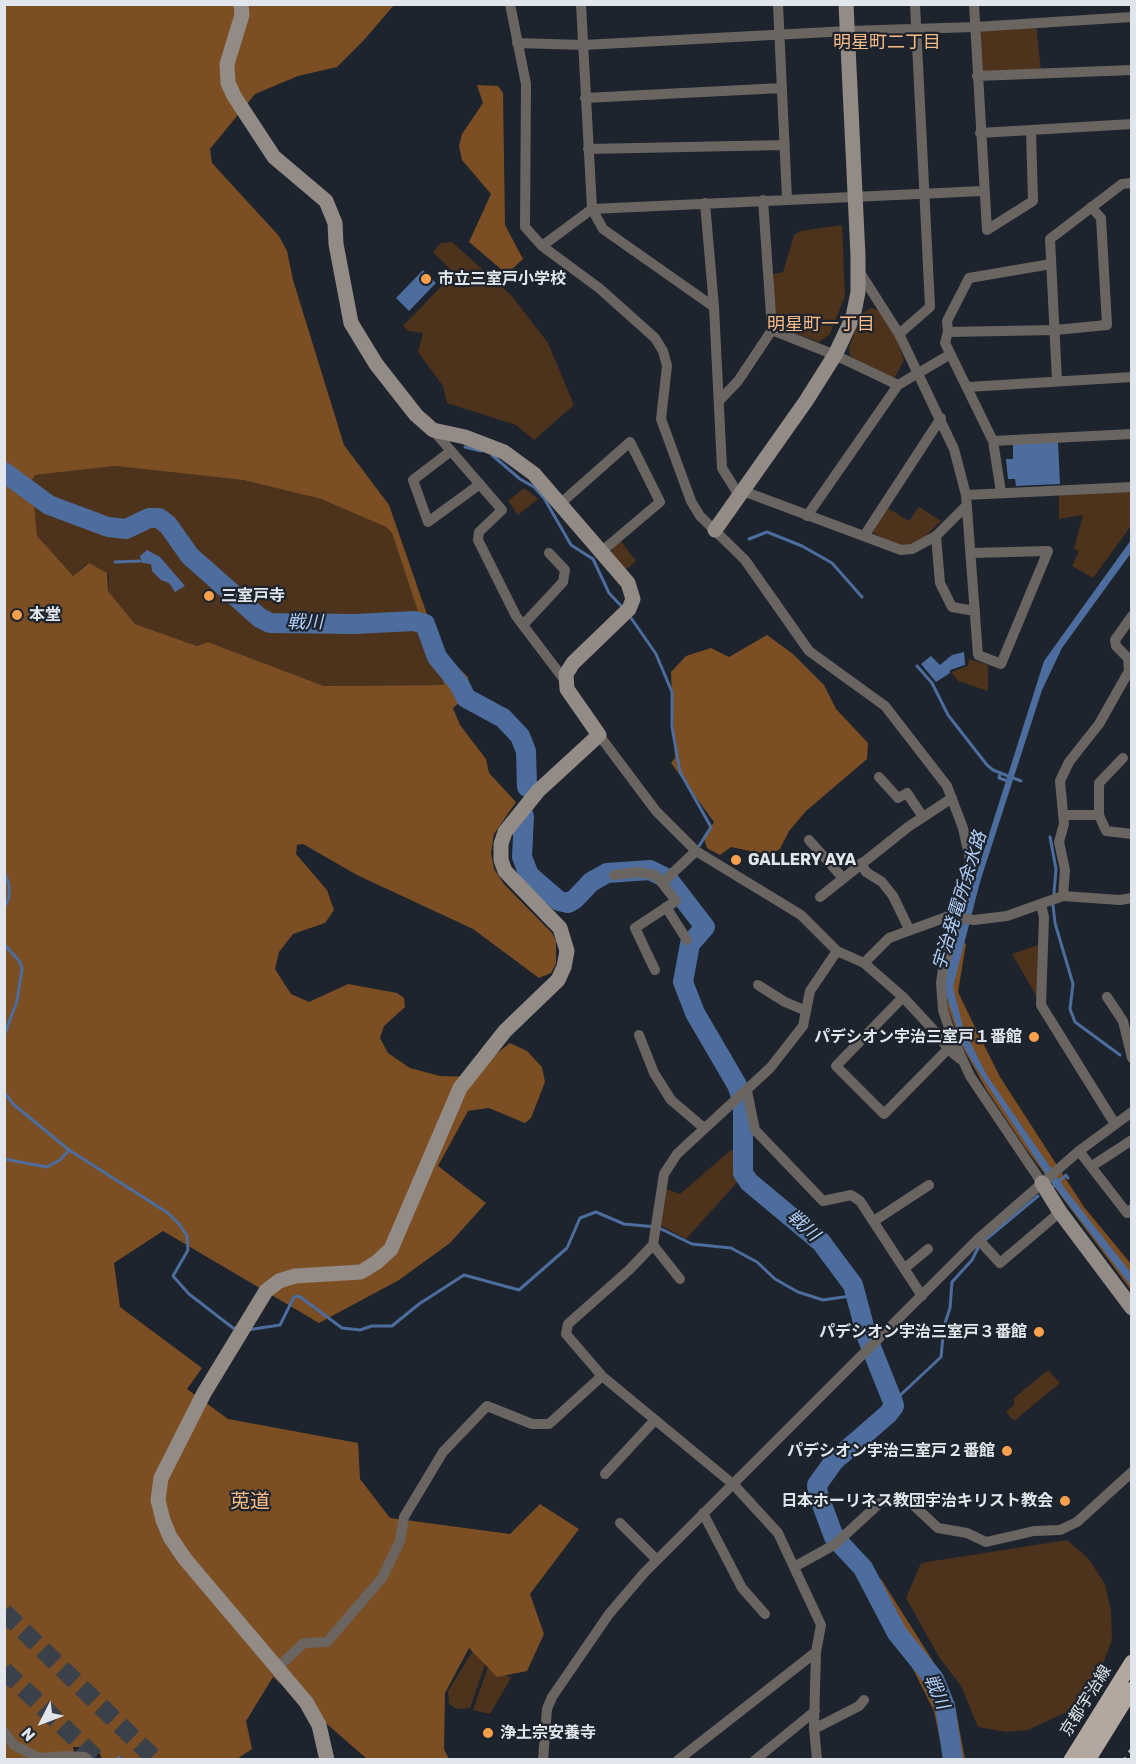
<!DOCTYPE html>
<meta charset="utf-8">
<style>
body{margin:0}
#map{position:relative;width:1136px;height:1764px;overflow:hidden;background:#1d242d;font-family:Rubik,sans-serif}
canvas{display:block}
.frame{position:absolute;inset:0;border:6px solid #e1e5ec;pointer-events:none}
.north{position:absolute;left:12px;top:1692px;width:60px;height:60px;-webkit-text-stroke:4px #1d242d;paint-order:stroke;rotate:228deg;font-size:16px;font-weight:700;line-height:24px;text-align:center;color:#e1e5ec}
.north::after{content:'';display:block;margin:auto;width:21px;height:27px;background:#e1e5ec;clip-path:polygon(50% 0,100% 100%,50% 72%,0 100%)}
</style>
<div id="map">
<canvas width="1136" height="1764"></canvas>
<div class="frame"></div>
<div class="north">N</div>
</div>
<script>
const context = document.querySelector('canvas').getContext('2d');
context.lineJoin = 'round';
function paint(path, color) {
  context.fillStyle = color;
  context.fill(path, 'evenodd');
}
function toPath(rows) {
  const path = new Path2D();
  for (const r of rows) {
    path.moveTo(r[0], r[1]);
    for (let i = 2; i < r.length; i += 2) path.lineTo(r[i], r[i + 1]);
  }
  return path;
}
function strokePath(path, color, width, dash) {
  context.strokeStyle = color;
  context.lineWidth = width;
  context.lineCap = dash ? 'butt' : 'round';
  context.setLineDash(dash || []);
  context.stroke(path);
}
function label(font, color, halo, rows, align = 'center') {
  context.font = font + ' Rubik,"Noto Sans JP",sans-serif';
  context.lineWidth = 4.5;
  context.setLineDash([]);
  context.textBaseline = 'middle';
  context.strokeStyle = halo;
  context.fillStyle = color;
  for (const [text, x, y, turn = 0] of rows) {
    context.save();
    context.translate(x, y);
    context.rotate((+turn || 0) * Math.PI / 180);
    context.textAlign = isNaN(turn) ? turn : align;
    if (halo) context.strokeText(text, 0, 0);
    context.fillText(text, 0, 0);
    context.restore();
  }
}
const green = toPath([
 [1036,23,1041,71,982,71,979,34,983,27],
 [842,225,845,296,830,334,819,342,783,329,775,321,773,274,783,272,794,235,800,231],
 [452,242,511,295,548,343,574,405,534,440,516,425,447,403,443,386,418,352,423,333,409,331,403,326,454,273,433,252,441,243],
 [871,308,878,310,896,338,904,360,895,377,890,379,857,363,850,355,849,348,861,314],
 [115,466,243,480,321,499,386,527,392,533,437,662,442,669,444,685,324,686,208,642,197,646,135,624,108,591,109,575,86,564,73,576,37,539,32,480,35,475],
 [524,488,538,499,518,515,508,501],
 [1131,491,1131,526,1093,578,1072,566,1079,551,1074,549,1083,515,1059,519,1059,494],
 [886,507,909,521,919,507,941,521,918,543,910,547,893,544,872,532],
 [620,540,636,561,624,571,611,553,612,547],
 [969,659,988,665,988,691,958,681,951,672,968,666],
 [1038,945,1037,997,1012,954],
 [731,1150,739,1152,742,1177,686,1239,658,1224,664,1188,680,1194],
 [1048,1370,1060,1383,1014,1421,1006,1412,1014,1405,1014,1398],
 [1067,1540,1088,1558,1105,1584,1111,1611,1112,1640,1104,1661,1067,1712,1028,1730,1006,1732,978,1727,961,1686,939,1657,906,1598,921,1563],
 [474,1649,485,1665,470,1708,457,1709,449,1704,448,1691],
 [489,1664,511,1678,490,1714,473,1710]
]);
const forest = toPath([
 [5,5,394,5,364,40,337,67,298,76,255,94,210,149,212,163,279,236,287,251,293,280,344,445,389,505,439,649,468,677,470,693,453,708,460,725,486,759,489,773,516,802,494,834,491,853,494,869,504,884,552,933,556,941,556,964,551,973,539,978,473,929,357,875,303,844,297,845,296,854,327,890,334,910,325,923,293,934,279,952,275,969,291,994,309,1002,348,984,397,993,404,998,405,1007,384,1026,380,1038,388,1053,410,1068,440,1076,477,1077,497,1053,510,1043,527,1051,542,1067,545,1082,531,1118,525,1123,489,1108,468,1111,438,1166,486,1203,450,1243,399,1280,319,1323,163,1231,114,1263,120,1307,202,1368,187,1389,228,1419,358,1443,360,1479,390,1518,510,1534,540,1504,579,1529,530,1594,544,1634,527,1671,497,1677,469,1648,445,1693,444,1749,449,1759,367,1759,273,1677,246,1721,252,1749,237,1759,102,1759,97,1747,73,1747,76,1759,5,1760],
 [115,466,243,480,321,499,386,527,392,533,434,659,442,669,444,685,324,686,208,642,197,646,135,624,108,591,107,573,89,563,73,576,37,536,32,480,35,475],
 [477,85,498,86,503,93,505,225,523,259,510,271,502,270,469,242,491,194,462,160,459,146,462,134,483,103],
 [767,635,793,654,824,685,836,709,868,743,867,759,806,811,789,831,780,849,769,855,731,847,720,855,707,848,704,839,714,822,671,763,675,758,671,672,686,656,711,648,729,657],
 [957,939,966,944,958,992,972,1021,1000,1077,1084,1207,1131,1264,1131,1290,1024,1146,986,1089,962,1046,948,1008,947,984],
 [864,1574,881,1579,933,1661,955,1706,965,1759,944,1759,934,1711,912,1667,877,1613,864,1585]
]);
const water = toPath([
 [423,270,436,283,409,311,396,298],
 [1058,442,1060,484,1016,486,1015,479,1008,479,1006,459,1013,459,1013,444],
 [1131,540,1131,553,1062,648,1042,690,980,882,953,987,967,1043,977,1061,1066,1190,1131,1273,1131,1286,1051,1182,975,1066,963,1046,945,991,946,970,1044,661],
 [147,550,160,557,185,586,175,592,169,583,161,580,152,571,151,564,142,563,140,556],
 [964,652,965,665,950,670,950,673,936,682,921,664,931,656,940,665,952,655]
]);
const stream = toPath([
 [465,447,481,451],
 [492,455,520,479,534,487,544,498,571,545,593,559,609,593,623,608],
 [749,539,767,532,802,546,832,563,862,597],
 [115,562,140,561],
 [629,615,656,654,672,692,672,727,680,772,711,827,699,846],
 [917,666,932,683,948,715,987,765,993,770,1021,781],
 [1000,774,999,778,1008,781],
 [1050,837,1056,869,1054,893],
 [4,871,9,885,9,897,4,909],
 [1053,905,1055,923,1073,984,1070,1009,1075,1022,1120,1055],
 [4,944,20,962,22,969,17,1001,4,1036],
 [965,1035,986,1077],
 [4,1092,13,1104,69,1150,168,1213,180,1225,187,1236,188,1250,173,1276,189,1294,233,1328,238,1328],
 [4,1159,47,1167,60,1160,69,1150],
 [1054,1186,1066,1175,1068,1178],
 [984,1241,1038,1196],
 [247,1330,280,1325,294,1297,299,1296,342,1328,360,1330,372,1326,392,1326,419,1304,464,1275,519,1290,567,1248,580,1218,596,1212,624,1224,657,1227,692,1244,731,1248,757,1262,775,1279,798,1292,823,1300,857,1295],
 [893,1402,941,1357,944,1326,950,1308,952,1282,972,1260,979,1246],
 [119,1757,120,1760]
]);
const river = toPath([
 [4,472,49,505,108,527,126,529,149,518,159,518,168,525,190,556,260,618,270,623,355,624,414,621,425,624,437,657,459,684,466,698,503,718,520,736,526,751,527,787],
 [524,816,522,857,529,875,559,901,568,903,575,899,591,882,607,873,650,870,668,879,705,927,690,944,683,982,695,1013,737,1085,743,1102,743,1173,749,1182,821,1242,853,1285,867,1337,893,1402,894,1406,888,1414,834,1461,817,1485,818,1494,834,1537,863,1568,897,1633,934,1679,945,1706,953,1760]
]);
const highwayTunnel = toPath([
 [4,1612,156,1760],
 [4,1670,98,1760]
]);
const street = toPath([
 [510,4,526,84,525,227,542,246,599,288,655,338,663,351,667,366,661,419,691,501,700,516,745,560,809,651,885,706,947,786,963,828,970,860,958,918,943,968,941,983,943,1010,951,1034,970,1076,1042,1183],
 [581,4,592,209,603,229,714,307],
 [778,4,787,199],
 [974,4,987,230,1033,201,1031,130],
 [517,43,583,45,848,31,975,27,1132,17],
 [977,76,1132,70],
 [585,98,782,88],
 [980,133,1132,124],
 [588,149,785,145],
 [705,203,714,307,722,468,740,497],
 [542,246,592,209,983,191],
 [859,271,899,334,954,449,966,495,978,655,1001,664,1048,551,971,553],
 [772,330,835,355,898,385,949,355],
 [948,332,1055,330,1107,325,1101,218,1091,207],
 [899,334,930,307,915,4],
 [1057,381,1050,239,1122,184,1132,183],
 [968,387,1132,377],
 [719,401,738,381,772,330,763,200],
 [433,430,502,510,479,532,478,540,516,616,566,682],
 [993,441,1132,434],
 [451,451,413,480,428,522,480,484],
 [743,491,901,550,912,549,936,536,966,506],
 [1001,492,993,441,945,343,948,332,947,321,969,278,1051,264],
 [966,495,1132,487],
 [561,503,630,442,660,502,602,551],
 [807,516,898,385],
 [864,536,941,418],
 [936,536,940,583,952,607,975,611],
 [523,625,563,582,565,570,549,553],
 [599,735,656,811,696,851,801,915,837,951,864,963,903,997,939,1036,948,1049,960,1059],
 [1123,758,1099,783,1099,815,1106,831,1132,834],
 [879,777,898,798,907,793,923,817],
 [1063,815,1099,815],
 [809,840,842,877],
 [861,863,866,872,882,882,893,896,909,929],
 [614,875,639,872,655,875,662,883],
 [1063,896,1065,870,1059,842,1064,824,1060,781,1069,762,1099,724,1129,671,1128,658,1116,646,1115,640,1132,616],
 [820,897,908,827,952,798],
 [1041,905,1044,917,1041,1005,1115,1124],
 [666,907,687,940],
 [864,963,889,938,949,916,974,920,1007,916,1063,896,1120,900,1132,898],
 [655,970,635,928,676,901,662,883,696,851],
 [758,985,785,1002,804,1010],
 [903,997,836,1066,884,1114,948,1049],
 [1107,997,1123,1021,1132,1058],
 [639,1035,654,1073,671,1100,704,1128],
 [747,1091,755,1130,823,1201,851,1195,860,1201,922,1296],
 [1079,1151,1127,1213,1132,1209],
 [1092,1166,1132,1140],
 [874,1221,929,1185],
 [978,1239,1000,1263,1060,1212],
 [653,1245,680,1279],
 [905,1268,928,1249],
 [605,1474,654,1421],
 [703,1513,742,1588,765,1614],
 [620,1523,657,1560],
 [794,1567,834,1545,882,1501,910,1502,938,1528,967,1533,986,1542,1034,1531,1060,1530,1077,1522,1132,1472],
 [278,1667,304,1643,327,1642,382,1578,400,1541,404,1517,443,1452,487,1406,532,1424,549,1424,602,1376],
 [814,1729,859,1706,864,1700],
 [4,1732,14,1745,39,1758,65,1756,85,1757,88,1760],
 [543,1760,547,1709,552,1697,609,1614,644,1573,978,1239,1079,1151,1132,1112],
 [678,1760,816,1652],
 [755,1760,815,1711],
 [817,1760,814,1727,816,1652,821,1625,778,1533,734,1485,602,1376,566,1334,568,1324,629,1270,653,1245,664,1174,677,1154,770,1068,803,1026,810,991,837,951]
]);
const secondary = toPath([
 [241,4,242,15,227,64,228,83,234,96,274,157,326,201,335,223,336,244,351,323,376,364,416,415,433,430,465,437,504,452,534,474,628,583,633,599,629,609,573,663,566,674,567,689,599,735,538,791,505,832,501,844,501,860,505,871,560,928,567,951,564,967,558,980,505,1031,460,1088,391,1249,377,1262,361,1272,295,1276,279,1281,266,1291,204,1393,161,1478,158,1500,163,1520,170,1537,185,1559,306,1702,319,1725,327,1760],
 [715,530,806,401,835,355,853,317,858,292,858,256,846,4],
 [1042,1183,1060,1212,1132,1308]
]);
const primary = toPath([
 [1071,1760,1132,1662],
 [1088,1760,1132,1689]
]);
const rail = toPath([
 [1124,1760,1132,1748]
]);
const markers = [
 [426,279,6,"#f9a04d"],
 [209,596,6,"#f9a04d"],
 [17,615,6,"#f9a04d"],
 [736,860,6,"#f9a04d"],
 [1034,1037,6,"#f9a04d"],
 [1039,1332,6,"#f9a04d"],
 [1007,1451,6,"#f9a04d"],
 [1065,1501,6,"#f9a04d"],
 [488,1733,6,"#f9a04d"]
];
const poiNames = [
 ["市立三室戸小学校",438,279],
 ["三室戸寺",221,596],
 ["本堂",29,615],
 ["GALLERY AYA",748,860],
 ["パデシオン宇治三室戸１番館",1022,1037,"right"],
 ["パデシオン宇治三室戸３番館",1027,1332,"right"],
 ["パデシオン宇治三室戸２番館",995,1451,"right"],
 ["日本ホーリネス教団宇治キリスト教会",1053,1501,"right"],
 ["浄土宗安養寺",500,1733]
];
const streetNames = [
 ["京都宇治線",1086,1701,-58]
];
const neighbourhoodNames = [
 ["明星町二丁目",887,43],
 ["明星町一丁目",821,325]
];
const waterNames = [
 ["戦川",305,623],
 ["宇治発電所余水路",960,901,-73],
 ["戦川",803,1226,42],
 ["戦川",936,1692,66]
];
const quarterNames = [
 ["莵道",250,1502]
];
paint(green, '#4d321c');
paint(forest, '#7c4e23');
paint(water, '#4c6d9d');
strokePath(stream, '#4c6d9d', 3);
strokePath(river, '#4c6d9d', 20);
strokePath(highwayTunnel, '#3a414a', 18, [18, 9]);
strokePath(street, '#6a6561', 10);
strokePath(secondary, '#938b85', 15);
strokePath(primary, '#b3a8a0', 15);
strokePath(rail, '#a7acb4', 3, [3, 6]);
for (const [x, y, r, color] of markers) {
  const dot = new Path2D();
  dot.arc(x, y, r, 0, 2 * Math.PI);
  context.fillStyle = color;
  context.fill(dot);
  strokePath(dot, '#1d242d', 2);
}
label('bold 16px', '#e1e5ec', '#1d242d', poiNames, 'left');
label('16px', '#e1e5ec', '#1d242d', streetNames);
label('18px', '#fabb86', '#1d242d', neighbourhoodNames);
label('italic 18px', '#b2d0fb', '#1d242d', waterNames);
label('20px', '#fabb86', '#1d242d', quarterNames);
</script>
